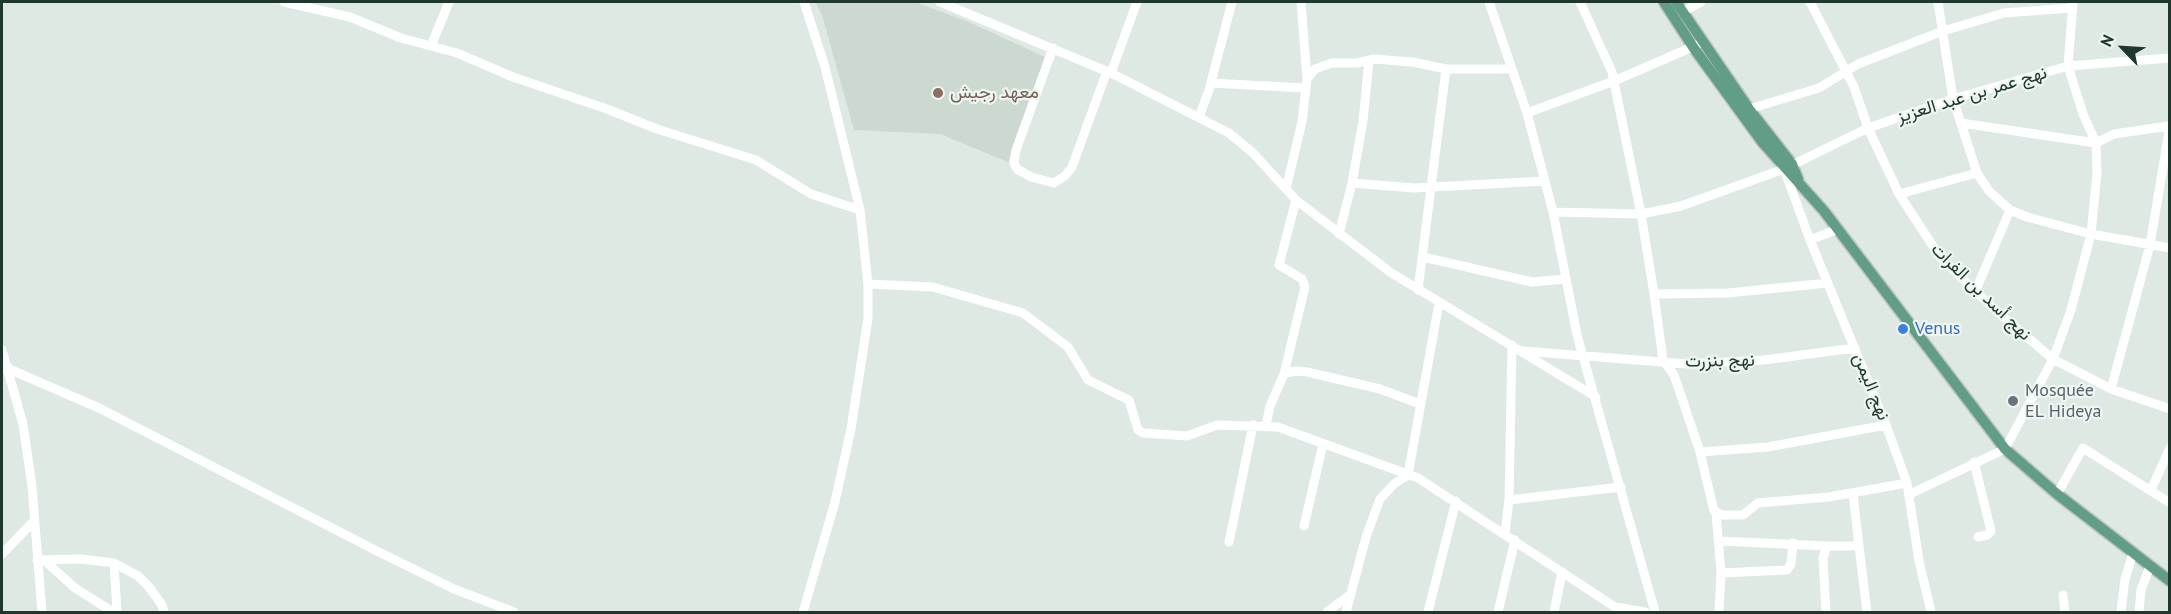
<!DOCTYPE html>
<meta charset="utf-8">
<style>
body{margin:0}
#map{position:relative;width:2171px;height:614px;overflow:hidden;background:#dde9e2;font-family:"PT Sans",sans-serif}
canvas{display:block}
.frame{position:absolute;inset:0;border:3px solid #1f382e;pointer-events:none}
.north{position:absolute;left:2093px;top:18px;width:60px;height:60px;-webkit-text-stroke:4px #eef6f1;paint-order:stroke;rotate:295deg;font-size:16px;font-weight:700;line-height:24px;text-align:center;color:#1f382e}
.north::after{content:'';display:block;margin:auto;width:21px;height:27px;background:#1f382e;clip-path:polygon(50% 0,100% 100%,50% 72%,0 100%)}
</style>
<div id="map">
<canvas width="2171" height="614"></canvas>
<div class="frame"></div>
<div class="north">N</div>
</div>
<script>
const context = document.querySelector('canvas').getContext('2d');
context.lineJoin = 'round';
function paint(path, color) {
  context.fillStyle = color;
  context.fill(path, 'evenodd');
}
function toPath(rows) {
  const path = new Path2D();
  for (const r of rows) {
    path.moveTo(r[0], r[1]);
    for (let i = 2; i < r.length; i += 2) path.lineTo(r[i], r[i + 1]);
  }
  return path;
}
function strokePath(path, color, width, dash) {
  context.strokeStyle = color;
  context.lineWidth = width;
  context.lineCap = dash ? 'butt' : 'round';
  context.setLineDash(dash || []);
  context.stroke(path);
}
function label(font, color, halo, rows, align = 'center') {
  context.font = font + ' "PT Sans",Vazirmatn,sans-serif';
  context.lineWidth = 4.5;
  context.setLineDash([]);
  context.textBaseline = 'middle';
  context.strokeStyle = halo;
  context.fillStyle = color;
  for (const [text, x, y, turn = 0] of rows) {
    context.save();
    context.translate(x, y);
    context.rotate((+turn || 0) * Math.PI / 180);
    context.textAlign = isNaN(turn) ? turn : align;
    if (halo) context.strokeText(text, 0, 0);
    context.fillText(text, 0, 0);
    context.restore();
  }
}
const built = toPath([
 [815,2,915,2,969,22,1045,57,1008,162,940,134,854,130,822,15]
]);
const minor = toPath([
 [284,2,350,17,401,38,457,53,513,77,607,109,657,129,756,160,811,194,860,210],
 [940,2,1111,73,1229,133,1253,153,1296,200,1390,272,1596,397],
 [1301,2,1307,79],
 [1489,2,1527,113,1553,212,1577,335,1655,612],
 [1580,2,1612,72,1641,214,1654,294],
 [1810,2,1854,87,1868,128,1899,194,1940,257,1994,309,2053,359,2111,389,2170,409],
 [1938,2,1953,99,1977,173,1989,191,2010,210,2027,217,2091,234,2170,248],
 [1682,12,1701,2],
 [431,46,449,2],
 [1053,48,1016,150,1014,163,1017,169,1031,177,1054,183,1065,176,1072,167,1107,71],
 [1111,73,1137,2],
 [1211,83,1305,88],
 [1749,109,1819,88,1858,64,1943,31,2004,13,2072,8],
 [1527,113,1614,81,1697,45],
 [1199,117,1209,90,1232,2],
 [1961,123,2096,143,2114,134,2169,126],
 [1784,169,1810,240,1886,425,1907,483,1919,561,1931,612],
 [1352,183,1414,188,1545,181],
 [1286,189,1302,122,1307,79,1315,69,1332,63,1357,63,1374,59,1412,62,1446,69],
 [1899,194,1977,173],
 [1553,212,1641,214,1681,206,1784,169,1868,128,1953,99,2068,66,2170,58],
 [1339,234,1352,183,1363,121,1369,60],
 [1810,240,1838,229],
 [1423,257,1532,282,1566,279],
 [1828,283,1728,293,1654,294,1663,360,1674,375,1700,452,1714,511,1722,515,1743,515,1758,503,1829,497,1907,483],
 [868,284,933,287,1023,313,1068,347,1088,380,1129,400,1138,430,1143,433,1187,436,1217,425,1278,427,1418,478,1615,607,1645,612],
 [1418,290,1446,69,1511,69],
 [1975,292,2010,210],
 [2,350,23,424,32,486,42,612],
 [1523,351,1687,364,1764,360,1855,348],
 [2,368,9,369,99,408,375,550,454,589,514,612],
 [1284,374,1295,371,1307,372,1380,389,1420,404],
 [2111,389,2150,245,2170,125],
 [1266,425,1270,406,1284,374,1305,287,1302,279,1279,265,1296,200],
 [1700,452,1768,447,1886,425],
 [1974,462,1991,531,1987,535,1978,537],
 [2151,490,2170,448],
 [1853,494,1859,546],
 [1910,494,2005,449,2053,359,2071,310,2091,234,2097,173,2096,143,2083,114,2068,66,2073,2],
 [2057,494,2083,448,2170,503],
 [1509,500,1512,345],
 [1716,513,1721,573],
 [1304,526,1323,444],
 [1505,533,1509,500,1621,487],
 [1719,541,1827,546],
 [1229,542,1253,425],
 [2,554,34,521],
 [37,560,81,559,114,563,138,576,149,587,162,605,164,612],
 [44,560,75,588,113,612],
 [114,563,117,612],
 [2063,595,2065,612],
 [803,612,835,502,851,429,868,318,868,284,860,210,825,67,804,2],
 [1327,612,1351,594],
 [1346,612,1366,537,1380,499,1394,484,1408,475,1439,303],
 [1428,612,1456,501],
 [1498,612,1515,540],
 [1554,612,1562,572],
 [1719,612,1721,573,1787,570,1791,564,1793,543],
 [1826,612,1823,558,1827,546,1859,546,1867,612],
 [2121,612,2125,579,2133,553],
 [2139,612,2141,590,2150,566]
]);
const major = toPath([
 [1664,2,1693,47,1763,143,1824,211,2005,449,2057,494,2170,581],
 [1676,2,1749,109,1792,164,1798,179]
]);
const markers = [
 [938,93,6,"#8d6e63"],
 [1903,329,6,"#3f7fe0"],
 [2013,401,6,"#6b7280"]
];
const educationNames = [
 ["معهد رجيش",950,93]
];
const streetNames = [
 ["نهج عمر بن عبد العزيز",1972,95,-17],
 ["نهج أسد بن الفرات",1981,292,44],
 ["نهج بنزرت",1720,361,-1],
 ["نهج اليمن",1871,387,68]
];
const shopNames = [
 ["Venus",1915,329]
];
const worshipNames = [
 ["Mosquée",2025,391],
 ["EL Hideya",2025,412]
];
paint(built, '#ccd9d1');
strokePath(major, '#bcc3c0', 13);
strokePath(minor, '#fff', 9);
strokePath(major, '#629e87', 10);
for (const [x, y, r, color] of markers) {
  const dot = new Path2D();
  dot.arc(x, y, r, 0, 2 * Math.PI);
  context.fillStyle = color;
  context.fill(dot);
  strokePath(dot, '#eef6f1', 2);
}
label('18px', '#785e54', '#eef6f1', educationNames, 'left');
label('18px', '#1f382e', '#eef6f1', streetNames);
label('18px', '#366cbe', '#eef6f1', shopNames, 'left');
label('18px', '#5b616d', '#eef6f1', worshipNames, 'left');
</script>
